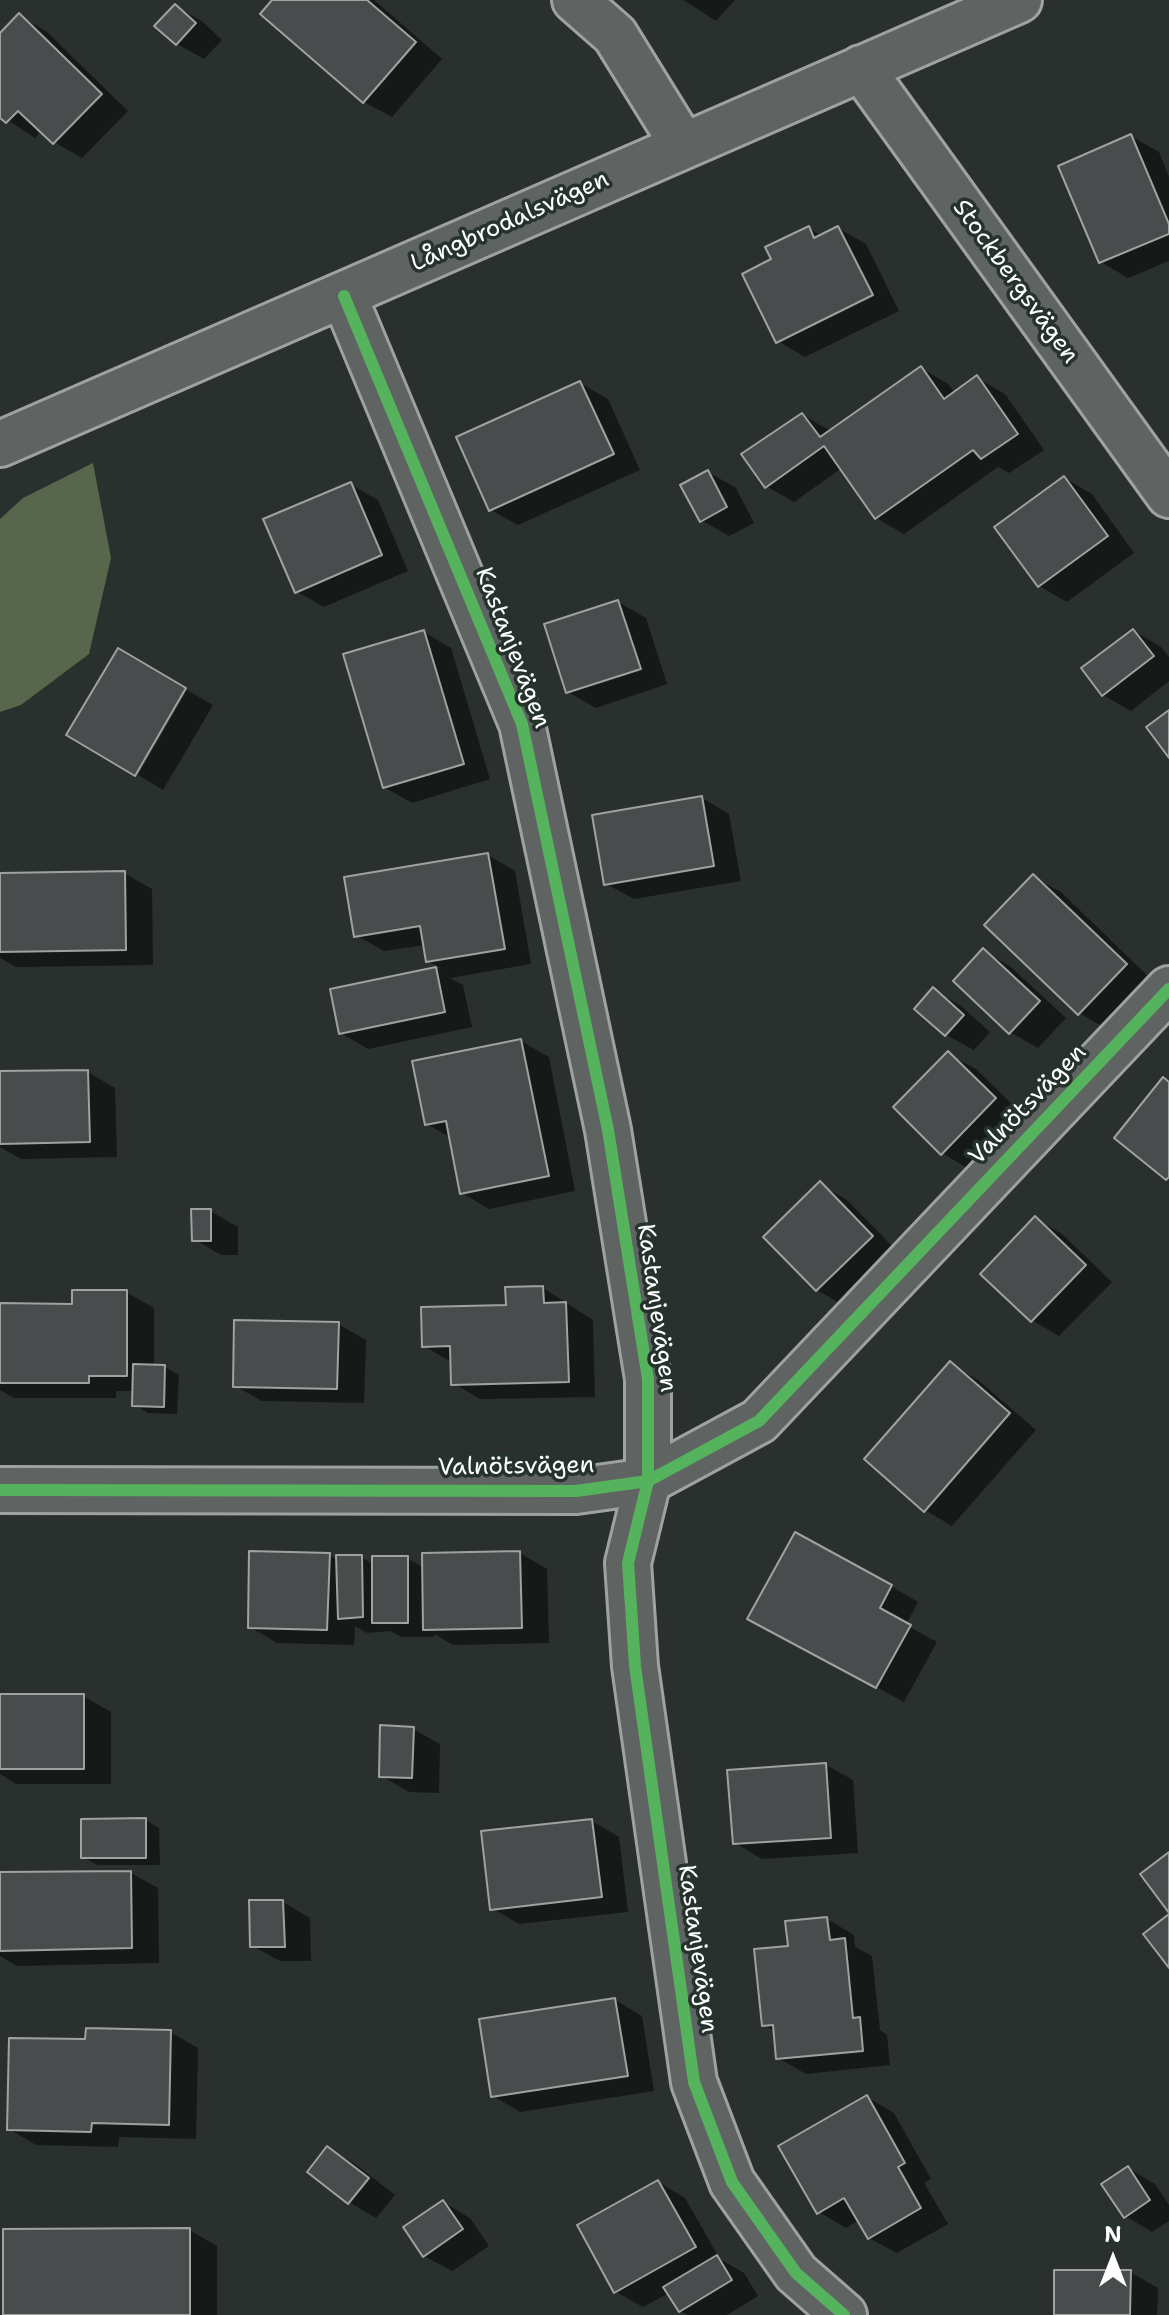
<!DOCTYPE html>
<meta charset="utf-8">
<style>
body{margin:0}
#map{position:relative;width:1169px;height:2315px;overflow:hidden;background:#29302d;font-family:"Shantell Sans",sans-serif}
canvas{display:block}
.north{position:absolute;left:1073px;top:2219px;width:80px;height:80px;-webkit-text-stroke:6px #26332d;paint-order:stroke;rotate:0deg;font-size:22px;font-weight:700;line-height:32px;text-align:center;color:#fff}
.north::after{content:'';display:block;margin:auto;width:28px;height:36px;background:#fff;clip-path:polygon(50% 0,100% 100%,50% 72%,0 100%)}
</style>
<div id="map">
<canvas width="1169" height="2315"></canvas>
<div class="north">N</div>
</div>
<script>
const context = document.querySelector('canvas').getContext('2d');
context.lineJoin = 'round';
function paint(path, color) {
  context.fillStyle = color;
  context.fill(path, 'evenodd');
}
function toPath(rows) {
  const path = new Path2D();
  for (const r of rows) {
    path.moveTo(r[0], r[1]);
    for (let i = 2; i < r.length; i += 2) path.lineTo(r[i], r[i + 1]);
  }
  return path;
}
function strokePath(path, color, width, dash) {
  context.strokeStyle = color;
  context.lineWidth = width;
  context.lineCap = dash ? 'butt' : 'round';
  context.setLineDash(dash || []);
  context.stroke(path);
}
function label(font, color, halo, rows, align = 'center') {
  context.font = font + ' "Shantell Sans",sans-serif';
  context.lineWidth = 7;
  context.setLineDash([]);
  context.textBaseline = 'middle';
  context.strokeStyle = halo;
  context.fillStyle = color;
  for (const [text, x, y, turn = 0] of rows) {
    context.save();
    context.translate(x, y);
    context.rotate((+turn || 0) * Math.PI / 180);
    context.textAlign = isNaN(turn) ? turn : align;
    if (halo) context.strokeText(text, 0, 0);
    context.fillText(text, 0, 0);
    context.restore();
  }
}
const green = toPath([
 [93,463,111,558,89,654,21,705,0,712,0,519,23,498]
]);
const shadow = toPath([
 [275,0,374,0,442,59,392,117,364,102,262,14],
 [683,0,735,0,716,21],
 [175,6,203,22,222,40,204,59,177,44],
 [19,16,47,32,128,111,82,158,54,142,42,130,35,138,0,115,0,36],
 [1131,136,1159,152,1169,177,1169,261,1128,278,1101,262],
 [809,228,822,236,838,228,866,244,899,311,805,357,778,341,774,260],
 [921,368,948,384,955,393,977,378,1005,394,1044,450,1009,473,998,467,904,534,876,518,842,468,794,502,766,486,802,415,831,431],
 [580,383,608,399,640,470,518,525,491,510],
 [708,472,736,488,754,523,729,536,701,520],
 [1064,478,1092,494,1134,553,1067,602,1039,586],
 [351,485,378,500,408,571,324,607,296,591],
 [618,602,646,618,667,684,596,708,568,692],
 [1134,631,1161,647,1169,657,1169,681,1131,711,1103,695],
 [424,632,451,648,490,779,412,803,384,787],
 [187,690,213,705,163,790,138,775],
 [702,798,729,814,741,881,634,899,606,884],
 [488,855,515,871,531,964,450,978,463,985,472,1027,368,1049,341,1033,332,990,441,968,428,961,425,945,384,951,356,935],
 [124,873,152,889,153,965,16,967,0,958,0,875],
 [1033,877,1061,892,1153,981,1107,1029,1079,1013],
 [984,951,1011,967,1066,1018,1038,1048,1010,1032],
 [933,990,961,1006,990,1032,974,1050,946,1035,917,1008],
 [521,1041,549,1057,575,1191,489,1209,462,1193,451,1138,427,1124],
 [948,1054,976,1069,1022,1114,969,1169,942,1153],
 [88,1072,115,1088,117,1157,21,1159,0,1147,0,1073],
 [820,1184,847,1200,899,1253,844,1306,817,1290],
 [210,1211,238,1227,238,1255,221,1255,194,1239],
 [1035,1219,1062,1234,1112,1282,1059,1336,1032,1320],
 [543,1288,593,1320,595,1397,480,1399,453,1383,451,1362,424,1346],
 [126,1292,154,1308,154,1367,165,1367,179,1375,177,1414,148,1413,134,1405,134,1391,116,1391,116,1398,14,1398,0,1390,0,1305,74,1306],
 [338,1324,366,1340,364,1403,262,1401,235,1386],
 [951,1364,978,1380,1036,1430,952,1526,925,1510],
 [520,1553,547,1569,549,1643,453,1645,434,1634,434,1637,402,1637,390,1631,367,1633,355,1626,354,1645,277,1643,250,1627,329,1555,338,1560,361,1557,374,1565,407,1558,424,1568],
 [891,1586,918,1602,906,1625,937,1642,904,1702,777,1633],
 [0,1696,83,1696,111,1712,111,1784,16,1784,0,1774],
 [413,1729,440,1744,439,1793,409,1792,381,1776],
 [826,1765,853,1780,858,1853,762,1859,735,1843],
 [145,1820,159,1828,160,1865,97,1865,83,1857],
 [592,1821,619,1837,628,1912,519,1924,492,1908],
 [131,1873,158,1888,159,1963,17,1966,0,1956,0,1874],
 [283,1902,310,1918,311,1961,280,1961,252,1946],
 [827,1919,854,1935,855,1947,872,1956,880,2030,887,2035,890,2065,806,2074,778,2058,776,2032,764,2025,790,1948],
 [615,2000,642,2016,654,2091,520,2112,493,2096],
 [170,2032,198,2048,196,2139,119,2137,118,2147,36,2145,9,2129,87,2041],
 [867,2097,894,2113,931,2179,924,2183,948,2224,897,2253,869,2238,859,2220,846,2228,819,2212],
 [328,2148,355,2164,395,2195,376,2218,349,2202],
 [1128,2168,1155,2184,1169,2205,1169,2221,1152,2232,1125,2216],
 [658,2182,685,2198,720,2259,744,2273,758,2296,727,2315,688,2315,680,2311,669,2293,643,2307,616,2292],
 [443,2202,470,2218,489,2246,452,2271,424,2256],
 [189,2230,217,2246,217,2315,5,2315],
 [1130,2272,1158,2288,1157,2315,1056,2315]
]);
const building = toPath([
 [272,0,367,0,416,42,363,103,260,14,272,0],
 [175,4,196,23,176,45,154,26,175,4],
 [19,13,102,94,53,144,18,111,6,123,0,118,0,33,19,13],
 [1131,134,1169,224,1169,234,1099,263,1058,166,1131,134],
 [809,226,814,238,838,226,873,295,776,343,742,274,771,259,765,247,809,226],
 [921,366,944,399,977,375,1018,434,981,459,973,450,875,519,824,446,765,488,741,454,802,413,820,437,921,366],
 [580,381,614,454,489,511,456,437,580,381],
 [708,470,727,507,700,522,680,485,708,470],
 [1064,476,1108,536,1038,587,994,527,1064,476],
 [351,482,382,555,295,593,263,519,351,482],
 [618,600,641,669,566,693,544,624,618,600],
 [1133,629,1154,656,1102,696,1081,668,1133,629],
 [424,630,464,764,383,788,343,654,424,630],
 [118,648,186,688,135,776,66,735,118,648],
 [1169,710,1169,758,1146,727,1169,710],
 [702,796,714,866,604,885,592,815,702,796],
 [488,853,505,949,426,962,420,926,354,937,344,877,488,853],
 [125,871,126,950,0,952,0,873,125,871],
 [1033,874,1127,964,1078,1015,984,925,1033,874],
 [983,948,1040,1001,1009,1034,953,981,983,948],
 [436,967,445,1012,339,1034,330,989,436,967],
 [933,987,964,1015,945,1036,914,1009,933,987],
 [521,1039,549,1176,460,1194,446,1121,425,1125,412,1061,521,1039],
 [948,1051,996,1098,941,1155,893,1107,948,1051],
 [88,1070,90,1142,0,1144,0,1071,88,1070],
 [1163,1077,1169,1082,1169,1177,1166,1180,1114,1138,1163,1077],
 [820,1181,873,1236,816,1291,763,1237,820,1181],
 [191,1209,211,1209,211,1241,192,1241,191,1209],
 [1035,1216,1086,1265,1031,1322,980,1274,1035,1216],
 [543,1286,544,1303,566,1302,569,1382,451,1385,450,1346,422,1347,421,1307,506,1305,505,1287,543,1286],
 [72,1290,127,1290,127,1376,89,1376,89,1383,0,1383,0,1303,72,1304,72,1290],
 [234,1320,339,1322,337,1389,233,1387,234,1320],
 [950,1361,1010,1413,924,1512,864,1459,950,1361],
 [133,1364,165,1365,164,1407,132,1406,133,1364],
 [795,1532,892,1585,880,1608,911,1625,876,1688,747,1619,795,1532],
 [249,1551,330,1553,327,1630,248,1628,249,1551],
 [520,1551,522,1628,423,1630,422,1553,520,1551],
 [336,1555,362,1555,363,1617,338,1619,336,1555],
 [372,1556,408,1556,408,1623,372,1623,372,1556],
 [0,1694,84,1694,84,1769,0,1769,0,1694],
 [380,1725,414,1727,412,1778,379,1777,380,1725],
 [826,1763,831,1838,733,1844,727,1770,826,1763],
 [146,1818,146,1858,81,1858,81,1819,146,1818],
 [592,1819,602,1897,490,1910,481,1831,592,1819],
 [1169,1852,1169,1913,1140,1874,1169,1852],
 [131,1871,132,1948,0,1951,0,1872,131,1871],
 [249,1900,283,1900,285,1947,250,1947,249,1900],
 [1169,1914,1169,1968,1143,1934,1169,1914],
 [827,1917,830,1940,845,1938,853,2018,860,2017,863,2051,776,2059,773,2025,762,2026,754,1949,788,1946,785,1921,827,1917],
 [615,1998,628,2076,491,2097,479,2019,615,1998],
 [86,2028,171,2030,169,2125,92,2123,91,2132,7,2130,9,2038,85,2039,86,2028],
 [867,2095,905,2163,898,2167,921,2208,868,2239,844,2198,817,2214,778,2146,867,2095],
 [327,2146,369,2178,348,2204,307,2172,327,2146],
 [1128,2166,1150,2200,1124,2218,1101,2184,1128,2166],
 [658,2180,696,2247,614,2293,577,2225,658,2180],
 [443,2200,463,2229,423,2257,403,2227,443,2200],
 [190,2228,190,2315,3,2315,3,2229,190,2228],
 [717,2255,732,2280,679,2312,663,2287,717,2255],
 [1054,2270,1131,2270,1130,2315,1054,2315,1054,2270]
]);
const minor = toPath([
 [575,0,615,35,683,145],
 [861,68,1169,495],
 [344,296,522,724,608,1130,648,1379,648,1481,628,1563,635,1666,694,2082,732,2182,796,2273,844,2315],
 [0,444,1019,0],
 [0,1490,576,1491,648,1481,759,1421,1169,989]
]);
const cycleway = toPath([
 [344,296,522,724,608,1130,648,1379,648,1481,628,1563,635,1666,694,2082,732,2182,796,2273,844,2315],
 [0,1490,576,1491,648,1481,759,1421,1169,989]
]);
const streetNames = [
 ["Långbrodalsvägen",510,222,-24],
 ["Stockbergsvägen",1015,282,54],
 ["Kastanjevägen",512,648,69],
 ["Valnötsvägen",1028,1105,-46],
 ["Kastanjevägen",656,1308,82],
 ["Valnötsvägen",516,1467,-1],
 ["Kastanjevägen",697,1949,82]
];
paint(green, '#58664b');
paint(shadow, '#0007');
paint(building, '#484c4d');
strokePath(building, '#9fa2a0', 2);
strokePath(minor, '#9fa2a0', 50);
strokePath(minor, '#5f6362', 44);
strokePath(cycleway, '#56b35d', 12);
label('24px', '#fff', '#26332d', streetNames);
</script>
